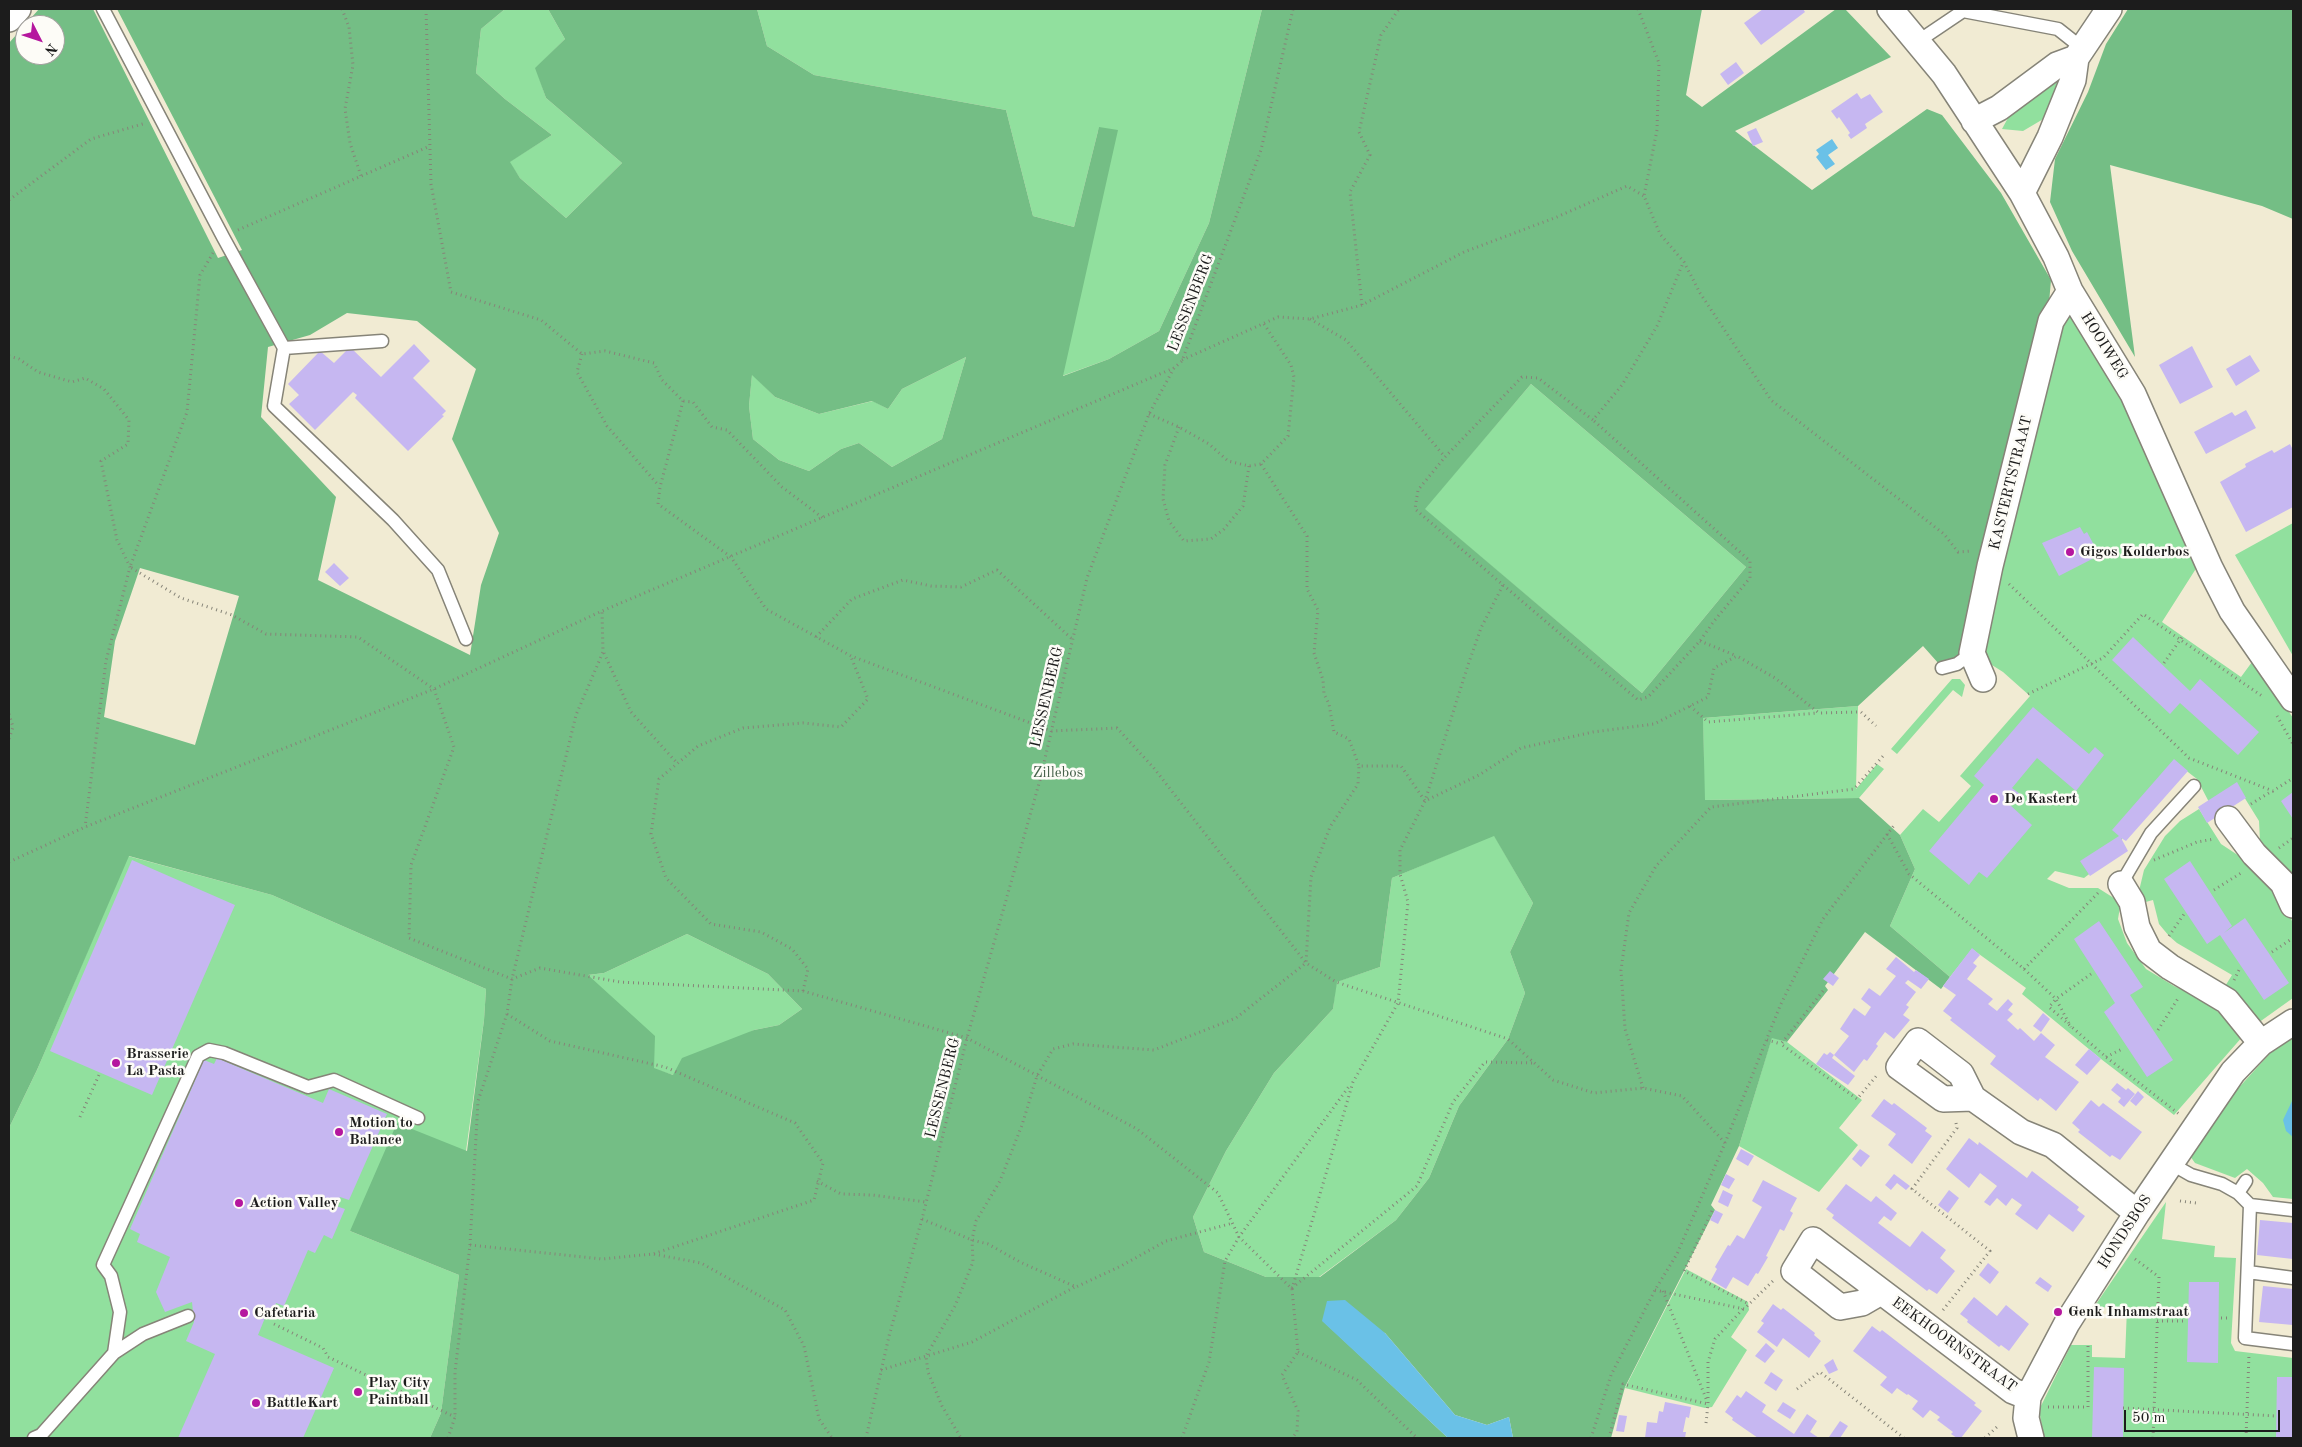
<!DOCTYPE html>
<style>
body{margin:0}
#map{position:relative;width:2302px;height:1447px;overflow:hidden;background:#f1ebd3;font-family:"Old Standard TT",serif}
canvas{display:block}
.frame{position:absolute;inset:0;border:10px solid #1c1c1c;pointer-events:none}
.north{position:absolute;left:15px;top:15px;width:50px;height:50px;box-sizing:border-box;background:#fdfcf7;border:1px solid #a3a29f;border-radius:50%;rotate:131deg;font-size:14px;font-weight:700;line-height:20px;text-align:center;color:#1c1c1c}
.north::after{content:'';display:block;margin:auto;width:18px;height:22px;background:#b5179e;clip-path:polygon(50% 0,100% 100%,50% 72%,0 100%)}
.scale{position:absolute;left:2124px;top:1410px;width:156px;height:22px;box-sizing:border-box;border:2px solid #1c1c1c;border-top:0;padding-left:6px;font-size:15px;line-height:18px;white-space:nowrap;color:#1c1c1c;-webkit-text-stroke:4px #fdfcf7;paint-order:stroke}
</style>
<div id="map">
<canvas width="2302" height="1447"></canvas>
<div class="frame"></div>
<div class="north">N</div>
<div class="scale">50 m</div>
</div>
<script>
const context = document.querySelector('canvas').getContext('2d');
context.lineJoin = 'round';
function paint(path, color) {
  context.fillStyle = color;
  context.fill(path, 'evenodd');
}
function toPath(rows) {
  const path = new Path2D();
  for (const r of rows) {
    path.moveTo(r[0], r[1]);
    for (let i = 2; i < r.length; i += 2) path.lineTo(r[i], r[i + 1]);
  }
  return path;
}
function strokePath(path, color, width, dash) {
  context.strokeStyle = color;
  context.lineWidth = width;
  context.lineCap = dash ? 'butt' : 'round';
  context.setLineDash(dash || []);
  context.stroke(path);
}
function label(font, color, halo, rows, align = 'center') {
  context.font = font + ' "Old Standard TT",serif';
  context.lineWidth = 5;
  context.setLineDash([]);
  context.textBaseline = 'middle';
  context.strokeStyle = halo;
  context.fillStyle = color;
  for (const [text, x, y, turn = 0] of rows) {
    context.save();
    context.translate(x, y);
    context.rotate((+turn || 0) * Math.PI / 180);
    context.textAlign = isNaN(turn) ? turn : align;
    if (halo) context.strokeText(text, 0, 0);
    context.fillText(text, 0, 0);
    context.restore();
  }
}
const green = toPath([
 [505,9,548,9,565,39,536,68,546,98,622,163,566,218,520,178,509,162,552,135,505,99,476,73,481,29],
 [757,9,1262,9,1209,223,1159,331,1109,359,1062,376,1099,127,1074,227,1033,216,1006,110,814,75,767,46],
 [2066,70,2045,118,2023,131,2002,129,2009,116],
 [2067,314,2075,317,2131,412,2197,567,2162,622,2241,677,2252,662,2266,677,2293,718,2293,884,2264,849,2260,841,2259,821,2236,784,2210,804,2197,779,2175,762,2123,826,2121,850,2084,878,2055,871,2047,879,2069,888,2098,888,2117,900,2120,907,2118,919,2127,943,2146,969,2174,986,2206,1001,2236,1028,2243,1036,2174,1115,2101,1059,2022,994,2026,988,1972,949,1950,977,1890,926,1915,869,1900,835,1923,809,1939,822,1971,786,1960,776,2030,696,2003,672,1984,660,1984,625,2047,357],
 [966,357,942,439,892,467,859,443,841,449,809,471,779,460,753,439,749,406,752,374,775,397,819,414,873,401,888,409,902,389],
 [1531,384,1746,567,1642,693,1424,509],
 [2293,523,2293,656,2235,555],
 [1952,679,1960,679,1965,685,1962,697,1953,690,1897,754,1891,749],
 [1858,706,1856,789,1877,764,1884,769,1859,798,1704,800,1703,718],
 [2199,809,2221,844,2259,869,2285,901,2293,924,2293,998,2258,1023,2224,988,2232,975,2177,943,2169,936,2159,924,2153,900,2142,903,2139,891,2144,870,2165,836,2180,821],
 [1494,835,1533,903,1510,952,1525,993,1508,1039,1459,1106,1429,1178,1396,1220,1319,1277,1266,1277,1204,1252,1193,1217,1226,1151,1274,1073,1333,1009,1336,982,1380,967,1392,878],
 [128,856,272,895,486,989,484,1020,466,1151,350,1231,459,1275,441,1413,430,1438,9,1438,9,1128,37,1070],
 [687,934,768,974,802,1009,779,1025,754,1030,673,1075,654,1069,588,975,604,973],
 [1772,1037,1787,1042,1862,1100,1839,1128,1858,1145,1819,1192,1739,1146],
 [2293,1037,2293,1199,2273,1197,2263,1183,2247,1169,2235,1178,2195,1163,2190,1156,2223,1105,2273,1050],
 [2166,1202,2162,1239,2215,1246,2214,1257,2236,1258,2231,1343,2235,1351,2293,1358,2293,1438,2046,1438,2044,1436,2039,1410,2071,1345,2092,1345,2092,1357,2125,1358,2127,1308,2094,1307],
 [1686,1269,1748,1302,1749,1310,1731,1337,1747,1350,1712,1407,1705,1408,1625,1388]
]);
const forest = toPath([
 [39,9,93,9,218,258,242,250,117,9,505,9,481,29,476,73,505,99,552,135,510,162,520,178,566,218,622,163,546,98,535,68,565,39,548,9,757,9,767,46,814,75,1006,110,1033,216,1074,227,1099,127,1118,130,1063,376,1109,359,1159,331,1209,223,1262,9,1702,9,1686,95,1702,107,1836,9,1845,9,1891,57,1735,131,1812,190,1927,109,1942,115,2001,193,2051,280,2049,303,2029,354,1964,649,1956,659,1939,664,1923,646,1858,706,1703,718,1705,800,1859,798,1900,835,1915,869,1890,926,1950,977,1941,989,1865,932,1825,986,1828,990,1787,1042,1772,1038,1739,1146,1711,1205,1715,1210,1625,1387,1611,1438,1513,1438,1509,1417,1487,1425,1455,1415,1385,1333,1323,1321,1448,1438,430,1438,441,1413,459,1275,350,1231,397,1123,467,1151,484,1020,486,989,272,895,129,856,37,1070,9,1128,9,43],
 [25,25,55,25,55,55,25,55],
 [347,313,417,321,476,369,452,439,499,533,481,585,470,655,318,580,336,497,261,417,268,347,310,335],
 [966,357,942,439,892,467,859,443,841,449,809,471,779,460,753,439,749,406,752,375,775,397,819,414,872,401,888,409,902,389],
 [1531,384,1746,567,1642,693,1425,509],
 [140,568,239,596,195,745,104,717,115,641],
 [1494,836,1533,903,1510,952,1525,993,1508,1039,1459,1106,1429,1178,1396,1220,1320,1277,1266,1277,1204,1252,1193,1217,1226,1151,1274,1073,1333,1009,1337,982,1380,967,1392,878],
 [687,934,768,974,802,1009,779,1025,754,1030,682,1058,673,1075,654,1068,655,1036,588,975,604,973],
 [2128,9,2293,9,2293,219,2262,206,2110,165,2135,357,2072,251,2050,202,2055,159,2088,92,2106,44]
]);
const water = toPath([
 [1832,139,1838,148,1828,155,1835,164,1826,170,1816,157,1819,154,1816,150],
 [2293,1099,2293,1137,2286,1131,2283,1120],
 [1345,1300,1385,1333,1455,1415,1487,1425,1509,1417,1513,1438,1448,1438,1322,1321,1327,1301]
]);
const building = toPath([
 [1763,9,1803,9,1805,12,1761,45,1744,23],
 [1736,62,1744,73,1728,85,1720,74],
 [1857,93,1861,99,1870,94,1883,112,1865,124,1867,128,1851,139,1848,135,1850,133,1839,117,1837,119,1831,111],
 [1756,128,1763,142,1753,146,1747,132],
 [414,344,430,361,413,378,446,411,442,415,444,416,408,451,355,398,357,395,353,392,315,430,289,404,299,395,288,384,320,351,334,363,350,347,381,377],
 [2192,346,2213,387,2180,404,2159,365],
 [2250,355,2260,371,2236,386,2226,369],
 [2246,410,2256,428,2206,454,2194,432,2232,412,2235,416],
 [2290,444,2293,450,2293,507,2246,532,2220,482,2246,467,2245,464,2272,450,2274,453],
 [2080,527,2084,534,2087,532,2094,545,2090,547,2096,557,2059,576,2042,543],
 [334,563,349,578,340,586,325,572],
 [2133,637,2190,691,2200,679,2259,732,2238,755,2180,703,2170,714,2112,660],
 [2033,707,2089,754,2095,747,2104,755,2076,791,2037,758,2012,788,2020,794,2010,805,2032,825,1987,878,1979,872,1969,885,1929,851,1984,785,1974,776],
 [2174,759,2188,771,2126,841,2121,838,2128,851,2090,876,2080,861,2119,836,2112,830],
 [2237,782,2246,798,2207,823,2198,807],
 [2293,792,2293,819,2281,801],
 [132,860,235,905,152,1095,50,1051],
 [2190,861,2232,926,2224,933,2245,918,2289,983,2264,1000,2220,935,2207,944,2164,879],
 [2099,921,2143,987,2130,995,2173,1060,2147,1077,2104,1012,2115,1003,2074,939],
 [1972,948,1980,955,1973,963,1977,966,1967,979,1993,999,1988,1004,1997,1011,2008,999,2013,1004,2008,1010,2013,1014,2007,1020,2018,1030,2020,1028,2034,1041,2041,1033,2055,1045,2045,1057,2079,1082,2056,1111,2040,1098,2038,1101,1990,1064,1996,1056,1950,1020,1952,1018,1943,1011,1956,995,1943,986],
 [1896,957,1914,972,1916,970,1929,979,1921,989,1908,980,1905,983,1916,992,1906,1005,1909,1007,1903,1015,1910,1020,1894,1039,1885,1032,1876,1044,1878,1046,1867,1061,1864,1059,1854,1072,1834,1055,1832,1058,1855,1076,1848,1085,1816,1064,1824,1053,1827,1055,1830,1052,1834,1055,1849,1036,1840,1029,1854,1008,1865,1016,1871,1007,1861,999,1869,988,1880,996,1896,976,1886,969],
 [1830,971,1839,978,1833,986,1823,979],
 [2043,1013,2050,1019,2041,1032,2033,1026],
 [2089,1049,2101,1059,2087,1075,2075,1065],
 [217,1058,323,1103,329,1089,387,1114,349,1200,340,1197,336,1206,345,1209,332,1239,324,1235,315,1253,308,1250,284,1306,276,1303,274,1310,269,1308,258,1335,334,1368,303,1438,178,1438,215,1354,186,1341,194,1322,192,1302,165,1312,156,1292,170,1257,137,1242,140,1234,130,1229,204,1060,214,1064],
 [2117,1083,2126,1090,2128,1088,2135,1094,2124,1107,2118,1102,2121,1098,2111,1090],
 [2138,1091,2144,1097,2136,1106,2130,1101],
 [1884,1099,1892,1105,1894,1103,1927,1128,1925,1131,1932,1136,1912,1164,1888,1145,1896,1134,1871,1116],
 [2091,1100,2099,1107,2103,1103,2142,1132,2120,1160,2112,1155,2110,1157,2078,1132,2080,1130,2072,1123],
 [1969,1138,1978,1145,1979,1142,2027,1178,2032,1171,2079,1207,2077,1210,2085,1216,2073,1232,2049,1214,2037,1230,2015,1214,2022,1205,2012,1198,2006,1206,1997,1198,1990,1206,1984,1202,1997,1186,1980,1173,1969,1188,1946,1169],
 [1741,1149,1754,1156,1748,1166,1736,1159],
 [1860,1149,1870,1156,1861,1167,1852,1159],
 [1726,1174,1735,1179,1729,1189,1721,1185],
 [1894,1174,1910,1186,1906,1190,1897,1183,1891,1190,1885,1185],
 [1763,1180,1797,1198,1790,1211,1793,1213,1784,1231,1780,1229,1766,1256,1768,1257,1758,1274,1756,1273,1748,1286,1733,1277,1726,1289,1711,1280,1717,1269,1715,1267,1728,1245,1730,1246,1737,1235,1744,1239,1762,1207,1752,1201],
 [1846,1184,1871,1202,1876,1196,1897,1213,1891,1221,1884,1216,1878,1223,1910,1247,1922,1231,1946,1250,1940,1258,1955,1271,1937,1294,1929,1289,1927,1291,1832,1218,1834,1215,1826,1209],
 [1723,1190,1733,1195,1728,1207,1718,1202],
 [1949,1190,1959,1198,1948,1213,1938,1205],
 [1715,1210,1723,1214,1718,1224,1710,1220],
 [2260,1220,2293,1223,2293,1259,2257,1255],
 [1988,1263,1999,1272,1990,1284,1979,1275],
 [2040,1277,2052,1286,2048,1292,2035,1283],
 [2189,1282,2219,1282,2218,1363,2187,1362],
 [2263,1286,2293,1289,2293,1325,2259,1322],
 [1974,1297,1997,1316,2006,1305,2029,1324,2009,1351,2001,1345,1999,1347,1967,1322,1968,1320,1960,1314],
 [1773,1304,1781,1310,1783,1308,1815,1333,1814,1335,1821,1341,1809,1358,1783,1338,1777,1347,1757,1332,1764,1323,1761,1321],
 [1872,1326,1880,1332,1882,1330,1976,1403,1974,1405,1982,1411,1961,1438,1957,1438,1951,1434,1953,1432,1937,1420,1940,1417,1930,1410,1923,1418,1912,1409,1918,1401,1908,1394,1907,1395,1897,1388,1892,1394,1880,1385,1887,1377,1853,1351],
 [1766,1343,1775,1351,1765,1363,1755,1356],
 [1833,1359,1838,1370,1829,1374,1824,1365],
 [2094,1367,2124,1368,2123,1438,2092,1438],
 [1771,1372,1783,1380,1776,1391,1764,1383],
 [2277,1377,2293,1377,2293,1438,2276,1438],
 [1746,1391,1766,1405,1762,1412,1794,1434,1807,1414,1817,1421,1810,1432,1819,1438,1758,1438,1732,1420,1733,1418,1725,1412,1737,1395,1741,1398],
 [1665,1402,1691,1407,1689,1418,1686,1417,1683,1432,1686,1432,1685,1438,1645,1438,1647,1422,1657,1423,1659,1411,1663,1412],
 [1783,1402,1796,1410,1790,1419,1777,1411],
 [1619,1415,1627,1416,1624,1432,1616,1431],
 [1840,1421,1848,1426,1840,1438,1831,1438,1829,1437]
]);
const path = toPath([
 [342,9,349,27,353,65,345,109,350,143,361,176],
 [426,9,431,184,451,292,541,320,582,354,605,351,654,363,662,380,683,401,693,402,712,427,727,430,782,487,823,518],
 [1638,9,1659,63,1657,130,1644,196,1660,234,1684,262,1700,293,1771,400,1944,534,1958,552,1972,551],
 [9,200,91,139,146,123],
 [238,230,430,146],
 [213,253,200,275,187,412,130,567,181,598,232,615,266,634,358,637,434,689,454,747,411,865,409,938,512,979,540,968,620,982,803,991,967,1038,1137,1129,1218,1193,1239,1237,1292,1289,1298,1352,1282,1375,1298,1411,1297,1432,1292,1438],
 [1362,305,1350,192,1370,155,1359,132,1381,35,1399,9],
 [1310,319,1346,340,1445,457,1522,377,1538,378,1593,420,1622,385,1657,326,1683,263],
 [1264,324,1291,365,1294,377,1288,436,1261,464,1307,536,1307,589,1318,610,1314,653,1323,680,1324,694,1329,704,1334,732,1349,739,1359,766],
 [582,354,577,372,607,426,659,486],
 [9,356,19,359,38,372,72,382,85,378,104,389,129,420,128,444,101,461,117,540,130,567,106,661,85,827],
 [1182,360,1278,317,1310,319,1362,305,1464,252,1557,217,1627,186,1644,196],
 [683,401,660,487,658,504,731,557,766,609,851,656,1052,731,1117,728,1153,767,1306,963,1236,1018,1154,1050,1073,1044,1053,1049,1037,1076,1022,1125,1000,1181,976,1221,972,1240,973,1262,955,1306,926,1356,928,1372,942,1406,961,1438],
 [1149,414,1179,427,1209,444,1228,461,1249,466,1261,464],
 [1179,427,1165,465,1163,499,1169,521,1184,541,1211,539,1224,529,1243,506,1249,466],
 [2009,584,2189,758,2273,791,2293,778],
 [1503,585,1638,700,1648,697,1700,641,1714,621,1750,578,1750,561,1593,420],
 [816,637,852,599,903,580,931,586,961,587,997,570,1072,639],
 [1700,641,1737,656],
 [604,653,631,712,677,763],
 [2164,663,2182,637],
 [2028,694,2103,658,2143,614,2262,696],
 [1690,706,1708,722,1818,713],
 [9,714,13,727,9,739],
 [2277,716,2293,744],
 [2251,804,2272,791],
 [1887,834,1909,874,2024,969,2056,999,2071,1027],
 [2279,848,2293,838],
 [2154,860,2197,842,2214,839],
 [9,862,85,827,434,689,602,611,1174,368],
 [2214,890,2241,873],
 [2169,936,2184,914],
 [2272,952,2293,938],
 [2024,969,2099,892],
 [2091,974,2056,999,2049,1007,2106,1057,2179,1114],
 [2234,980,2239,970],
 [803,991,808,969,792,949,761,932,711,924,666,878,651,834,659,779,698,746,743,728,803,723,841,727,868,699,851,657],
 [1823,991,1781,1044,1857,1099,1878,1074],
 [507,1014,550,1041,665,1067,795,1123,823,1163,814,1200,653,1254],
 [2158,1030,2179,997],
 [1767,1040,1781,1044],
 [2106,1057,2122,1049],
 [1643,1088,1625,1029,1621,970,1629,913,1656,866,1711,807,1854,789,1884,755],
 [80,1117,99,1075],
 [1725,1143,1780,1006,1823,919,1895,824],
 [817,1181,841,1194,872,1195,926,1202],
 [2180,1201,2196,1203],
 [1712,1211,1684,1271,1749,1304],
 [922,1219,972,1240,988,1244,1020,1262,1076,1287,1121,1266,1166,1241,1233,1223],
 [470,1245,602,1259,653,1254,701,1263,785,1310,804,1346,819,1419,832,1438],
 [2135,1259,2159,1277,2153,1438],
 [1292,1288,1417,1186,1453,1102,1485,1062,1534,1063],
 [1292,1289,1353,1082,1398,1003,1408,902,1400,874,1400,850,1425,801,1468,665,1481,628,1503,585,1415,509,1418,490,1445,457],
 [1655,1290,1744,1309,1774,1280],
 [1663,1291,1707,1401],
 [1943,1310,1990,1251,1912,1189,1957,1128,1956,1123],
 [2221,1318,2231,1318],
 [2157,1321,2185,1321],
 [274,1324,323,1348,328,1357,455,1417],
 [1298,1352,1357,1380,1417,1438],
 [881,1370,972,1342,1075,1287],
 [1797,1389,1820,1372,1904,1438],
 [2048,1407,2088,1407,2088,1342],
 [2123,1408,2276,1416],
 [1706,1423,1708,1404,1708,1362,1715,1339,1743,1309],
 [448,1438,455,1417,455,1372,470,1245,478,1101,507,1014,512,979,576,715,603,652,602,611],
 [866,1438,889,1336,922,1219,967,1038,1040,780,1087,578,1149,414,1174,368,1182,361,1261,150,1293,9],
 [1182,1438,1209,1362,1225,1261,1239,1237,1350,1085],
 [1591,1438,1611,1375,1655,1290,1677,1254,1725,1143,1682,1096,1643,1088,1594,1093,1553,1080,1508,1039,1336,982,1306,963,1311,877,1330,827,1358,784,1359,766,1401,766,1425,801,1479,775,1521,748,1593,732,1654,724,1708,697,1714,668,1737,656,1775,678,1819,713,1861,712,1876,726],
 [1609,1438,1623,1384,1708,1404],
 [1985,1438,1999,1425],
 [2246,1438,2249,1354]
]);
const service = toPath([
 [103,9,223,237,284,348,274,406,393,520,438,570,466,639],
 [1961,9,1963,11,2058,29,2082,48],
 [1917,42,1963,11],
 [284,348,382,341],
 [1942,668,1957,664,1972,653],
 [2121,884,2151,833,2194,786],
 [2170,1163,2191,1175,2222,1184,2238,1193,2250,1205,2245,1338,2293,1344],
 [2238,1193,2246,1181],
 [2250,1205,2293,1210],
 [2248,1272,2293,1278],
 [114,1353,143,1334,188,1316],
 [34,1438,41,1435,114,1353,120,1312,111,1276,103,1265,198,1056,209,1050,224,1053,308,1087,334,1080,418,1118]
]);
const minor = toPath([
 [1890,9,1944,74,2022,193,2056,257,2070,291,2133,394,2210,568,2232,611,2293,699],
 [9,19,18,9],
 [1974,121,1999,108,2057,65,2076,58],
 [2022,193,2050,137,2073,80,2076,58,2109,9],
 [1983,679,1972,653,1990,566,2051,321,2070,291],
 [2228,819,2254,854,2283,883,2293,905],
 [2121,884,2132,902,2137,927,2149,951,2170,967,2227,1001,2261,1043],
 [1973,1098,1943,1099,1899,1067,1918,1041,1961,1074,1973,1098,2021,1132,2053,1145,2137,1213],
 [1881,1292,1862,1303,1840,1307,1794,1271,1813,1240,2013,1391,2028,1397],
 [2031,1438,2026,1418,2028,1397,2067,1323,2137,1213,2233,1072,2261,1043,2293,1022]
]);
const markers = [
 [2070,552,5,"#b5179e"],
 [1994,799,5,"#b5179e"],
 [116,1063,5,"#b5179e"],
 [339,1132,5,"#b5179e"],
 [239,1203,5,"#b5179e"],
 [2058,1312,5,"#b5179e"],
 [244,1313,5,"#b5179e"],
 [358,1392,5,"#b5179e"],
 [256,1403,5,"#b5179e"]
];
const streetNames = [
 ["LESSENBERG",1191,303,-69],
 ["HOOIWEG",2104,346,58],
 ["KASTERTSTRAAT",2011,483,-76],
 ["LESSENBERG",1047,697,-77],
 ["LESSENBERG",943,1088,-76],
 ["HONDSBOS",2125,1232,-57],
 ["EEKHOORNSTRAAT",1954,1345,36]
];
const poiNames = [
 ["Gigos Kolderbos",2080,552],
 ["De Kastert",2004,799],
 ["Brasserie",126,1054],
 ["La Pasta",126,1071],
 ["Motion to",349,1123],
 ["Balance",349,1140],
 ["Action Valley",249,1203],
 ["Genk Inhamstraat",2068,1312],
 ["Cafetaria",254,1313],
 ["Play City",368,1383],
 ["Paintball",368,1400],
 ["BattleKart",266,1403]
];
const parkNames = [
 ["Zillebos",1058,773]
];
paint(green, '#91e09e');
paint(forest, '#74be85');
paint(water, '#6ac1e7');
paint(building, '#c6b7f1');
strokePath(service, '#868478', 15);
strokePath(minor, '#868478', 28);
strokePath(path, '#868478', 3, [1, 4]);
strokePath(service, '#fff', 12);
strokePath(minor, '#fff', 25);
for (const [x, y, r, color] of markers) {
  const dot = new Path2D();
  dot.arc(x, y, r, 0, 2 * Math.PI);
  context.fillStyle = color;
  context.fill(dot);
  strokePath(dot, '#fdfcf7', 2);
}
label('15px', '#1c1c1c', '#fdfcf7', streetNames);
label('bold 15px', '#1c1c1c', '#fdfcf7', poiNames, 'left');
label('15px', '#45614a', '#fdfcf7', parkNames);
</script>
